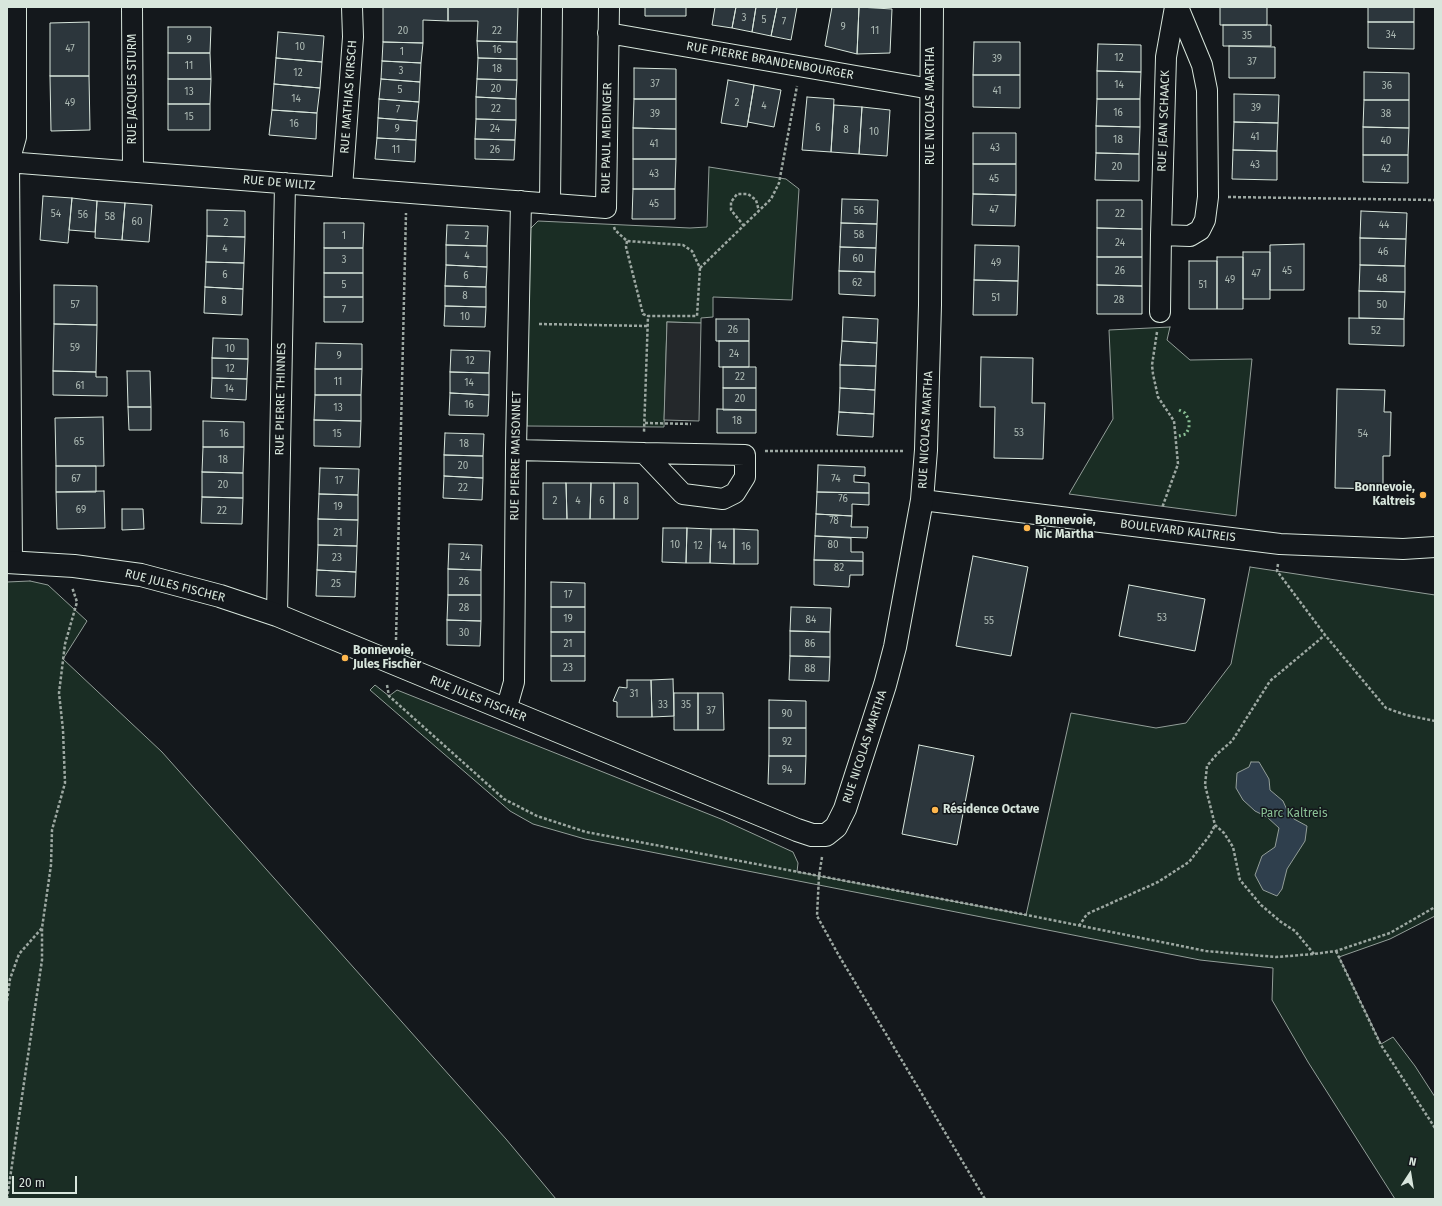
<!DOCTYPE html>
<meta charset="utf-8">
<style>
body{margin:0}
#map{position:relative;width:1442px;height:1206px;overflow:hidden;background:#14181c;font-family:"Fira Sans",sans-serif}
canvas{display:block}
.frame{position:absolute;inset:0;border:8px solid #d8e6dc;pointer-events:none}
.north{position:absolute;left:1390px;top:1154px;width:40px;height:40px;-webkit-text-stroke:3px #14181c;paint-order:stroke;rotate:12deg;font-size:11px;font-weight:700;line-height:16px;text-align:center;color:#d8e6dc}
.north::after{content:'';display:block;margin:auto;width:14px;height:18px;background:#d8e6dc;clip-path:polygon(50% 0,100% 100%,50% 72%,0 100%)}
.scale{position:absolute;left:12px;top:1176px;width:65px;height:18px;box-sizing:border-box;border:2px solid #d8e6dc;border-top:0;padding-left:5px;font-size:12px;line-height:14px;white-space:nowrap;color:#d8e6dc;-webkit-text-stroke:3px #14181c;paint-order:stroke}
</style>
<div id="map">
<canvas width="1442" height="1206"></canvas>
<div class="frame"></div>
<div class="north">N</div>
<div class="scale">20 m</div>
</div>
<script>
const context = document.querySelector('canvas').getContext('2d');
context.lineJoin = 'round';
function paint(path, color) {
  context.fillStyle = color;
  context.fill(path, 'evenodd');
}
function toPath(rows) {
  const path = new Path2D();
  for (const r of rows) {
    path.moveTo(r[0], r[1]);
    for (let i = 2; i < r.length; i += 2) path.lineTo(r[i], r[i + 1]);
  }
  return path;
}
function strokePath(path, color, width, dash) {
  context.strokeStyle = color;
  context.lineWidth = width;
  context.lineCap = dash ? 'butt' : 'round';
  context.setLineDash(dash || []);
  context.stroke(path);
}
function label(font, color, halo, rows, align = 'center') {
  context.font = font + ' "Fira Sans",sans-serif';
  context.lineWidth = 3;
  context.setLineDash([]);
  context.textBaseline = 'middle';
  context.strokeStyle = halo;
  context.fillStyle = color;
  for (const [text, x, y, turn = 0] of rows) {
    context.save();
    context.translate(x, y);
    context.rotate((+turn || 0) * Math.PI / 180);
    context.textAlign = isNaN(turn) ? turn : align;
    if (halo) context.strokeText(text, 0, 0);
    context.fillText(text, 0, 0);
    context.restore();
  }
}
const green = toPath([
 [709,167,786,179,799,189,792,300,713,297,713,317,701,318,701,323,667,322,664,427,527,426,530,229,538,221,690,228,707,227,709,167],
 [1170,327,1167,340,1190,360,1252,359,1236,516,1069,494,1113,419,1109,330,1170,327],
 [1250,567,1435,595,1435,916,1390,939,1339,957,1381,1044,1393,1037,1415,1066,1435,1097,1435,1199,1395,1199,1308,1062,1272,1000,1273,968,1200,960,585,839,533,824,510,811,370,690,375,685,389,696,397,690,721,819,793,852,798,863,797,872,1026,915,1071,713,1156,728,1186,723,1231,664,1250,567],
 [30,581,48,585,87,621,63,659,162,752,506,1139,556,1199,7,1199,7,582,30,581]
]);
const parking = toPath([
 [667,322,701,323,699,421,664,420,667,322]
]);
const water = toPath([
 [1251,762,1259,762,1269,779,1270,790,1283,801,1287,810,1294,819,1307,826,1305,841,1287,869,1282,889,1277,896,1263,890,1255,875,1262,856,1275,847,1279,828,1267,817,1255,811,1243,800,1236,788,1237,773,1249,767,1251,762]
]);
const building = toPath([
 [383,7,448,7,448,21,423,20,423,43,383,42,383,7],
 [448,7,518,7,517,42,477,41,478,21,448,21,448,7],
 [645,7,686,7,686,16,645,16,645,7],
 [715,7,736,7,732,28,712,25,715,7],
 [736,7,756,7,752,32,732,28,736,7],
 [756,7,777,7,771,36,752,32,756,7],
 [777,7,797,7,791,40,771,36,777,7],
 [832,7,859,7,857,54,825,46,832,7],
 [859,7,892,9,890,53,857,54,859,7],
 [1220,7,1267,7,1267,25,1220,25,1220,7],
 [1368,7,1414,7,1414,22,1368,22,1368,7],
 [89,22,89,76,50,76,50,23,89,22],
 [1368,22,1414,22,1414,49,1368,48,1368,22],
 [1223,25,1271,25,1271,46,1223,46,1223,25],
 [168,27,211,27,210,53,168,53,168,27],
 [278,32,324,36,322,62,276,58,278,32],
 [477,41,517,42,517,59,478,58,477,41],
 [383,42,423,43,421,63,382,61,383,42],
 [974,42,1020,42,1020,75,973,75,974,42],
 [1098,44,1141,45,1141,72,1097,71,1098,44],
 [1229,46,1275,47,1275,78,1229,78,1229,46],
 [168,53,210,53,211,79,168,79,168,53],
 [276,58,322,62,320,88,274,84,276,58],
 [478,58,517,59,517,80,477,79,478,58],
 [382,61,421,63,420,82,381,79,382,61],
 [634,68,676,69,676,99,634,99,634,68],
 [1097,71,1141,72,1140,99,1097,99,1097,71],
 [1364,72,1409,73,1409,100,1364,100,1364,72],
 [973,75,1020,75,1020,108,973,107,973,75],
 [50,76,89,76,90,130,51,131,50,76],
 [168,79,211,79,210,104,168,104,168,79],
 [381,79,420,82,419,102,379,99,381,79],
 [477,79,517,80,516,99,476,97,477,79],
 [728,80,754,85,747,127,721,123,728,80],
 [274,84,320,88,317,113,272,110,274,84],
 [754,85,781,90,774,127,748,122,754,85],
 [1234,94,1279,95,1278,123,1234,122,1234,94],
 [476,97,516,99,516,120,476,119,476,97],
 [807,97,834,99,831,152,802,150,807,97],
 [379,99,419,102,417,121,378,118,379,99],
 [634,99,676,99,676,129,633,128,634,99],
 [1097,99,1140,99,1140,127,1096,126,1097,99],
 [1364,100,1409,100,1409,128,1363,127,1364,100],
 [168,104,210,104,210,130,168,130,168,104],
 [834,105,862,107,859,154,831,152,834,105],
 [862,107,890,110,887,156,859,154,862,107],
 [272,110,317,113,316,139,269,135,272,110],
 [378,118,417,121,416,140,377,138,378,118],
 [476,119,516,120,515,140,475,139,476,119],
 [1234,122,1278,123,1277,151,1233,150,1234,122],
 [1096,126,1140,127,1139,154,1096,153,1096,126],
 [1363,127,1409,128,1408,155,1363,155,1363,127],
 [633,128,676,129,676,159,633,159,633,128],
 [973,133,1016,133,1016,164,973,164,973,133],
 [377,138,416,140,415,162,375,159,377,138],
 [475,139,515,140,514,160,475,159,475,139],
 [1233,150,1277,151,1277,180,1232,179,1233,150],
 [1096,153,1139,154,1139,181,1095,180,1096,153],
 [1363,155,1408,155,1408,183,1363,182,1363,155],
 [633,159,676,159,675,189,633,189,633,159],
 [973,164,1016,164,1016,195,973,194,973,164],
 [633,189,675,189,675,219,632,219,633,189],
 [973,194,1016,195,1015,226,972,225,973,194],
 [43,196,72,198,68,243,40,240,43,196],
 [72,198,97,201,95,232,69,230,72,198],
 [842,199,878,200,877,224,841,223,842,199],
 [1097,200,1142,200,1142,229,1097,228,1097,200],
 [97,201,125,203,122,240,95,238,97,201],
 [125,203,152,205,149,242,122,240,125,203],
 [207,210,245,211,245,237,207,236,207,210],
 [1361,211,1407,213,1406,239,1360,238,1361,211],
 [324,223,364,223,363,248,324,248,324,223],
 [841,223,877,224,876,248,840,247,841,223],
 [447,225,488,226,487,246,446,245,447,225],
 [1097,228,1142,229,1142,257,1097,257,1097,228],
 [207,236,245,237,244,263,206,262,207,236],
 [1360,238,1406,239,1405,266,1360,265,1360,238],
 [1304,244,1304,290,1270,290,1270,245,1304,244],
 [446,245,487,246,487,267,446,265,446,245],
 [975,245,1019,246,1018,281,974,280,975,245],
 [840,247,876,248,875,272,839,271,840,247],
 [324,248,363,248,363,273,324,273,324,248],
 [1243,252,1270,252,1270,299,1243,299,1243,252],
 [1097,257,1142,257,1142,286,1097,285,1097,257],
 [1217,257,1243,257,1243,309,1217,309,1217,257],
 [1189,261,1217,261,1217,309,1189,309,1189,261],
 [206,262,244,263,243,289,205,287,206,262],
 [446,265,487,267,486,287,445,286,446,265],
 [1360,265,1405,266,1405,292,1359,291,1360,265],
 [839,271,875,272,875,296,839,294,839,271],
 [324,273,363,273,363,297,324,297,324,273],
 [974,280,1018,281,1017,315,973,315,974,280],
 [54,285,97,286,97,325,54,324,54,285],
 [1097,285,1142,286,1142,314,1097,314,1097,285],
 [445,286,486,287,486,307,445,306,445,286],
 [205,287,243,289,242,315,204,313,205,287],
 [1359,291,1405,292,1404,319,1359,318,1359,291],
 [324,297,363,297,363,322,324,322,324,297],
 [445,306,486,307,485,327,444,326,445,306],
 [843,317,878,319,877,343,842,341,843,317],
 [1349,318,1404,319,1404,346,1349,344,1349,318],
 [716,319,749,319,749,341,716,341,716,319],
 [54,324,97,325,96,372,53,371,54,324],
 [213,338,248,339,248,359,212,358,213,338],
 [719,341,749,341,749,367,719,367,719,341],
 [842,341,877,343,876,366,840,365,842,341],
 [316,343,362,344,362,369,315,369,316,343],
 [451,350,490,351,489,373,450,372,451,350],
 [981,357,1033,358,1032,403,1045,403,1043,459,994,458,995,407,980,407,981,357],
 [212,358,248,359,247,379,212,378,212,358],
 [840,365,876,366,875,390,840,388,840,365],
 [723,367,756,367,756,388,723,388,723,367],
 [315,369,362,369,361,395,315,395,315,369],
 [53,371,96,372,96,377,107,377,107,396,53,395,53,371],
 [127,371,150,371,151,407,128,407,127,371],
 [450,372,489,373,489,395,450,393,450,372],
 [212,378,247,379,246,400,211,398,212,378],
 [723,388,756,388,756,410,723,410,723,388],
 [840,388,875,390,874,414,839,412,840,388],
 [1337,389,1385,390,1384,412,1391,412,1390,456,1383,456,1383,489,1335,488,1337,389],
 [450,393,489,395,488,416,449,415,450,393],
 [315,395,361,395,361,421,314,420,315,395],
 [128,407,151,407,151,430,129,430,128,407],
 [717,409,756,410,756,433,717,433,717,409],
 [839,412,874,414,873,437,837,435,839,412],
 [103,417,104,466,56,466,55,418,103,417],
 [314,420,361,421,360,447,314,446,314,420],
 [203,421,244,422,244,447,203,447,203,421],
 [445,433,484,434,483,456,444,455,445,433],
 [203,447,244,447,243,473,202,472,203,447],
 [444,455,483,456,483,478,444,476,444,455],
 [818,465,865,467,865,476,854,475,854,482,869,483,869,493,817,492,818,465],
 [56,466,96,466,96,492,56,492,56,466],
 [320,468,359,469,358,495,319,494,320,468],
 [202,472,243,473,243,498,202,497,202,472],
 [444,476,483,478,482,500,443,498,444,476],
 [543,483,566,483,567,519,543,519,543,483],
 [566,483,591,483,590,519,567,519,566,483],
 [591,483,614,483,614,519,590,519,591,483],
 [614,483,638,483,638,519,614,519,614,483],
 [104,491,105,528,57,529,56,492,104,491],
 [817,492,869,493,869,505,852,504,852,516,816,514,817,492],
 [319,494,358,495,358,520,318,519,319,494],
 [202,497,243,498,242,524,201,523,202,497],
 [122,509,143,509,144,529,122,530,122,509],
 [816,514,852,516,851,527,868,527,867,538,815,536,816,514],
 [318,519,358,520,357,546,318,545,318,519],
 [663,528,687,528,686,563,662,562,663,528],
 [687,528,711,529,710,563,686,563,687,528],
 [711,529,734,529,734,564,710,563,711,529],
 [734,529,758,530,758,564,734,564,734,529],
 [815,536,851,538,851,552,863,552,863,561,814,560,815,536],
 [449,544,482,545,481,570,448,569,449,544],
 [318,545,357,546,356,572,317,570,318,545],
 [973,556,1028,567,1011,656,956,646,973,556],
 [814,560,863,561,863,575,850,575,849,587,814,585,814,560],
 [448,569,481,570,481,595,448,595,448,569],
 [317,570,356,572,355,597,316,596,317,570],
 [551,582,585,583,585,607,551,607,551,582],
 [1129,585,1205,599,1195,651,1119,636,1129,585],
 [448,595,481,595,481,621,447,620,448,595],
 [551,607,585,607,585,632,551,632,551,607],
 [791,607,831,608,830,632,790,631,791,607],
 [447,620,481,621,480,646,447,645,447,620],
 [790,631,830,632,830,657,790,656,790,631],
 [551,632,585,632,585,656,551,656,551,632],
 [551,656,585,656,585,681,551,681,551,656],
 [790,656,830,657,829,681,789,680,790,656],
 [673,679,674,716,652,717,651,680,673,679],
 [627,680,651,680,652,717,617,717,617,702,613,701,619,687,627,688,627,680],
 [674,693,698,693,698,730,674,730,674,693],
 [698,693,723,693,724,730,698,730,698,693],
 [769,700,806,701,806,728,769,728,769,700],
 [769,728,806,728,806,756,769,756,769,728],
 [919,745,974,756,957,845,902,834,919,745],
 [769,756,806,756,805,784,768,784,769,756]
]);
const path = toPath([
 [1228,197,1435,200],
 [744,226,731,210,731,202,737,194,748,194,756,200,759,211],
 [614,227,615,230,627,241,683,245,692,251,700,268,697,316,648,316,644,432],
 [627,241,626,247,643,314,648,316],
 [700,268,771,199,779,183,797,86],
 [539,324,648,326],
 [1157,332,1152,365,1153,374,1158,397,1174,421,1178,464,1162,508],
 [645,423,691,424],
 [765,451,904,451],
 [1278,564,1277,571,1325,635,1386,708,1406,715,1435,721],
 [396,640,406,213],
 [387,685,389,696,504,799,537,816,586,832,1027,915,1206,951,1276,957,1314,954,1336,951,1390,933,1435,907],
 [822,857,819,876,817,916,838,954,985,1199],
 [1079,926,1087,914,1158,882,1189,862,1210,835,1215,825],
 [1336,951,1381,1045,1435,1128],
 [1314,954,1295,931,1281,922,1261,905,1240,880,1233,847,1224,833,1215,825,1205,785,1207,766,1217,754,1232,741,1270,681,1325,635],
 [7,1001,10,979,19,954,42,928,51,865,52,830,65,783,63,730,59,693,65,644,77,602,72,587],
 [7,1199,42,960,42,928]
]);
const minor = toPath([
 [132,7,133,171],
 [608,33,931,89],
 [7,162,606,208,609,7],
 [342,188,353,37,352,7],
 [550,204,552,7],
 [1161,235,1166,57,1175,7],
 [1160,312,1161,235,1190,236,1200,230,1205,220,1208,197,1207,90,1202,65,1178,7],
 [516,450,644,453,745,455,745,477,735,493,723,499,683,494,644,453],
 [922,500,1280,544,1403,549,1435,547],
 [12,561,9,162,16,137,16,7],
 [277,615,285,183],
 [506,710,514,682,516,450,521,201]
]);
const tertiary = toPath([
 [7,562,74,566,141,575,220,596,277,615,797,830,812,835,826,835,836,827,845,809,885,685,895,647,922,500,926,450,930,305,932,7]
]);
const hedge = toPath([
 [1179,410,1185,413,1189,420,1189,428,1186,434,1179,436]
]);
const markers = [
 [1423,495,4,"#ffb74d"],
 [1027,528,4,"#ffb74d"],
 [345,658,4,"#ffb74d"],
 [935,810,4,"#ffb74d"]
];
const numberNames = [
 ["3",744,18],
 ["5",764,20],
 ["7",784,22],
 ["9",843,27],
 ["20",403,31],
 ["22",497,31],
 ["11",875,31],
 ["34",1391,35],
 ["35",1247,36],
 ["9",189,40],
 ["10",300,47],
 ["47",70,49],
 ["16",497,50],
 ["1",402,52],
 ["12",1119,58],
 ["39",997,59],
 ["37",1252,62],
 ["11",189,66],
 ["18",497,69],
 ["3",401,71],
 ["12",298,73],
 ["37",655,84],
 ["14",1119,85],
 ["36",1387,86],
 ["20",496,89],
 ["5",400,90],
 ["41",997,91],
 ["13",189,92],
 ["14",296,99],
 ["49",70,103],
 ["2",737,103],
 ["4",764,106],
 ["39",1256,108],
 ["22",496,109],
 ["7",398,110],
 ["16",1118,113],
 ["39",655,114],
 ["38",1386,114],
 ["15",189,117],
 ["16",294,124],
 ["6",818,128],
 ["9",397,129],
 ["24",495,129],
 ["8",846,130],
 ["10",874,132],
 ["41",1255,137],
 ["18",1118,140],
 ["40",1386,141],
 ["41",654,144],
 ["43",995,148],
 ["11",396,150],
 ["26",495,150],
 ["43",1255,165],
 ["20",1117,167],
 ["42",1386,169],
 ["43",654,174],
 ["45",994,179],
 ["45",654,204],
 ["47",994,210],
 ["56",859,211],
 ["54",56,214],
 ["22",1120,214],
 ["56",83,215],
 ["58",110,217],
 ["60",137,222],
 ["2",226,223],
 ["44",1384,225],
 ["58",859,235],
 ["1",344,236],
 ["2",467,236],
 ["24",1120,243],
 ["4",225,249],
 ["46",1383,252],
 ["4",467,256],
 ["60",858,259],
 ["3",344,260],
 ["49",996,263],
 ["26",1120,271],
 ["45",1287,271],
 ["47",1256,274],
 ["6",225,275],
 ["6",466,276],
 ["48",1382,279],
 ["49",1230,280],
 ["62",857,283],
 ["5",344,285],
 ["51",1203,285],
 ["8",465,296],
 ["51",996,298],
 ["28",1119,300],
 ["8",224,301],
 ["57",75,305],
 ["50",1382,305],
 ["7",344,310],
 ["10",465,317],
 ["26",733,330],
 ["52",1376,331],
 ["59",75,348],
 ["10",230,349],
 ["24",734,354],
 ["9",339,356],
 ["12",470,361],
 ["12",230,369],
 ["22",740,377],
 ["11",338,382],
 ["14",469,383],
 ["61",80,386],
 ["14",229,389],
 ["20",740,399],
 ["16",469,405],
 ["13",338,408],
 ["18",737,421],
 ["53",1019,433],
 ["16",224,434],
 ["15",337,434],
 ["54",1363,434],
 ["65",79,442],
 ["18",464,444],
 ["18",223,460],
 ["20",463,466],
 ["67",76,479],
 ["74",836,479],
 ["17",339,481],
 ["20",223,485],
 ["22",463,488],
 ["76",843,499],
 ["2",555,501],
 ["4",578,501],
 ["6",602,501],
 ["8",626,501],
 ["19",338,507],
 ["69",81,510],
 ["22",222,511],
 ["78",834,521],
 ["21",338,533],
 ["10",675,545],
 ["80",833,545],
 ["12",698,546],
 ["14",722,546],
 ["16",746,547],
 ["24",465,557],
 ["23",337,558],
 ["82",839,568],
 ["26",464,582],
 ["25",336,584],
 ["17",568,595],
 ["28",464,608],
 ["53",1162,618],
 ["19",568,619],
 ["84",811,620],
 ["55",989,621],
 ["30",464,633],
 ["21",568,644],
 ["86",810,644],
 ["23",568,668],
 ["88",810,669],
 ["31",634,694],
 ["33",663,705],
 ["35",686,705],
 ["37",711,711],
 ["90",787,714],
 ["92",787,742],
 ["94",787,770]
];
const streetNames = [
 ["RUE PIERRE BRANDENBOURGER",770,61,10],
 ["RUE JACQUES STURM",133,89,-90],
 ["RUE MATHIAS KIRSCH",349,97,-86],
 ["RUE NICOLAS MARTHA",931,106,-90],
 ["RUE JEAN SCHAACK",1164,121,-88],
 ["RUE PAUL MEDINGER",607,138,-89],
 ["RUE DE WILTZ",279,183,5],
 ["RUE PIERRE THINNES",281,399,-89],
 ["RUE NICOLAS MARTHA",926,430,-87],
 ["RUE PIERRE MAISONNET",516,456,-89],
 ["BOULEVARD KALTREIS",1178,531,7],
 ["RUE JULES FISCHER",175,586,14],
 ["RUE JULES FISCHER",478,699,22],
 ["RUE NICOLAS MARTHA",865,747,-72]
];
const poiNames = [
 ["Bonnevoie,",1415,488,"right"],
 ["Kaltreis",1415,502,"right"],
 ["Bonnevoie,",1035,521],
 ["Nic Martha",1035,535],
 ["Bonnevoie,",353,651],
 ["Jules Fischer",353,665],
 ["Résidence Octave",943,810]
];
const parkNames = [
 ["Parc Kaltreis",1294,814]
];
paint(green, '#1a2d24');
strokePath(green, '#939e99', 1);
paint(parking, '#24282b');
strokePath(parking, '#939e99', 1);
paint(water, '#2f3f4d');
strokePath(water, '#939e99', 1);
paint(building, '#2c363c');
strokePath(building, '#d8e6dc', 1);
strokePath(minor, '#d8e6dc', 22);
strokePath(tertiary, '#d8e6dc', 24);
strokePath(path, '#9da8a2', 2.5, [3, 2]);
strokePath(minor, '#14181c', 20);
strokePath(tertiary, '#14181c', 22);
strokePath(hedge, '#8ac095', 3, [2, 3]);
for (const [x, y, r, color] of markers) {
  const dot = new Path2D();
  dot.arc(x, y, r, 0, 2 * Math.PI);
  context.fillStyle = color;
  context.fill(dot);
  strokePath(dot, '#14181c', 1.5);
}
label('10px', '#adbab4', null, numberNames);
label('12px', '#d8e6dc', '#14181c', streetNames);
label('bold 12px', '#d8e6dc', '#14181c', poiNames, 'left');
label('12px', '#8ac095', '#14181c', parkNames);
</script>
